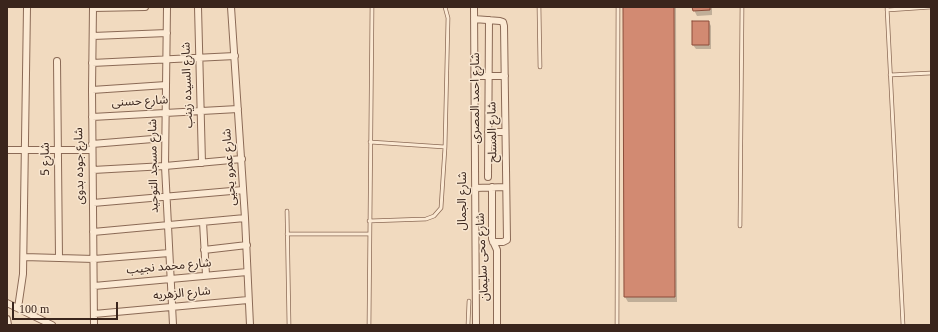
<!DOCTYPE html>
<meta charset="utf-8">
<style>
body{margin:0}
#map{position:relative;width:938px;height:332px;overflow:hidden;background:#f1dabf;font-family:Georgia,serif}
canvas{display:block}
.frame{position:absolute;inset:0;border:8px solid #3a251c;pointer-events:none}
.scale{position:absolute;left:12px;top:302px;width:106px;height:18px;box-sizing:border-box;border:2px solid #3a251c;border-top:0;padding-left:5px;font-size:12px;line-height:14px;white-space:nowrap;color:#3a251c;-webkit-text-stroke:3px #f8e6d0;paint-order:stroke}
</style>
<div id="map">
<canvas width="938" height="332"></canvas>
<div class="frame"></div>
<div class="scale">100 m</div>
</div>
<script>
const context = document.querySelector('canvas').getContext('2d');
context.lineJoin = 'round';
function paint(path, color) {
  context.fillStyle = color;
  context.fill(path, 'evenodd');
}
function toPath(rows) {
  const path = new Path2D();
  for (const r of rows) {
    path.moveTo(r[0], r[1]);
    for (let i = 2; i < r.length; i += 2) path.lineTo(r[i], r[i + 1]);
  }
  return path;
}
function strokePath(path, color, width, dash) {
  context.strokeStyle = color;
  context.lineWidth = width;
  context.lineCap = dash ? 'butt' : 'round';
  context.setLineDash(dash || []);
  context.stroke(path);
}
function label(font, color, halo, rows, align = 'center') {
  context.font = font + ' Georgia,"Noto Sans Arabic",serif';
  context.lineWidth = 3;
  context.setLineDash([]);
  context.textBaseline = 'middle';
  context.strokeStyle = halo;
  context.fillStyle = color;
  for (const [text, x, y, turn = 0] of rows) {
    context.save();
    context.translate(x, y);
    context.rotate((+turn || 0) * Math.PI / 180);
    context.textAlign = isNaN(turn) ? turn : align;
    if (halo) context.strokeText(text, 0, 0);
    context.fillText(text, 0, 0);
    context.restore();
  }
}
const shadow = toPath([
 [624,7,676,7,677,302,628,302,625,297],
 [693,7,712,7,712,15,697,16,694,10],
 [709,22,711,26,711,49,696,49,693,45]
]);
const building = toPath([
 [623,7,674,7,675,297,624,297,623,7],
 [692,7,710,7,710,10,693,11,692,7],
 [692,21,709,21,709,45,692,45,692,21]
]);
const service = toPath([
 [539,7,540,67],
 [887,7,903,325],
 [887,10,931,7],
 [890,75,931,73],
 [370,142,445,147],
 [287,211,289,325],
 [369,221,426,219,434,216,441,208,445,147,448,18,445,7],
 [740,226,742,7],
 [287,234,369,234],
 [369,325,372,7],
 [468,325,469,301],
 [617,325,618,7]
]);
const minor = toPath([
 [93,7,92,90,94,325],
 [167,7,165,166,173,325],
 [198,7,202,163],
 [231,7,245,218,250,325],
 [474,7,476,325],
 [93,8,145,7],
 [474,19,500,21,503,22,504,26,507,240,503,242,493,242],
 [93,36,167,33],
 [57,61,59,258],
 [92,63,235,56],
 [475,76,505,76],
 [92,90,166,85],
 [92,117,238,109],
 [488,132,505,132],
 [92,144,165,138],
 [7,150,92,150],
 [93,170,165,166,242,159],
 [488,177,489,20],
 [492,187,492,239,497,250,497,325],
 [475,188,506,187],
 [93,203,243,190],
 [203,222,206,275],
 [93,232,245,218],
 [204,250,247,245],
 [24,257,94,259,169,253],
 [94,286,247,272],
 [7,303,52,325],
 [18,308,23,274,27,7],
 [94,314,248,300],
 [7,319,8,325]
]);
const streetNames = [
 ["شارع السيده زينب",189,85,-92],
 ["شارع احمد المصرى",477,98,-90],
 ["شارع حسنى",140,103,-3],
 ["شارع المسلح",494,132,-91],
 ["شارع 5",47,159,-91],
 ["شارع جوده بدوى",81,166,-91],
 ["شارع مسجد التوحيد",155,166,-91],
 ["شارع عمرو يحيى",231,167,-94],
 ["شارع الجمال",464,201,-90],
 ["شارع محى سليمان",484,257,-93],
 ["شارع محمد نجيب",169,268,-5],
 ["شارع الزهريه",182,295,-5]
];
paint(shadow, '#0003');
paint(building, '#d28a72');
strokePath(building, '#8c4d3a', 1);
strokePath(service, '#8b6a56', 4.5);
strokePath(minor, '#8b6a56', 8);
strokePath(service, '#fbe9d3', 3);
strokePath(minor, '#fbe9d3', 6);
label('12px', '#3a251c', '#f8e6d0', streetNames);
</script>
